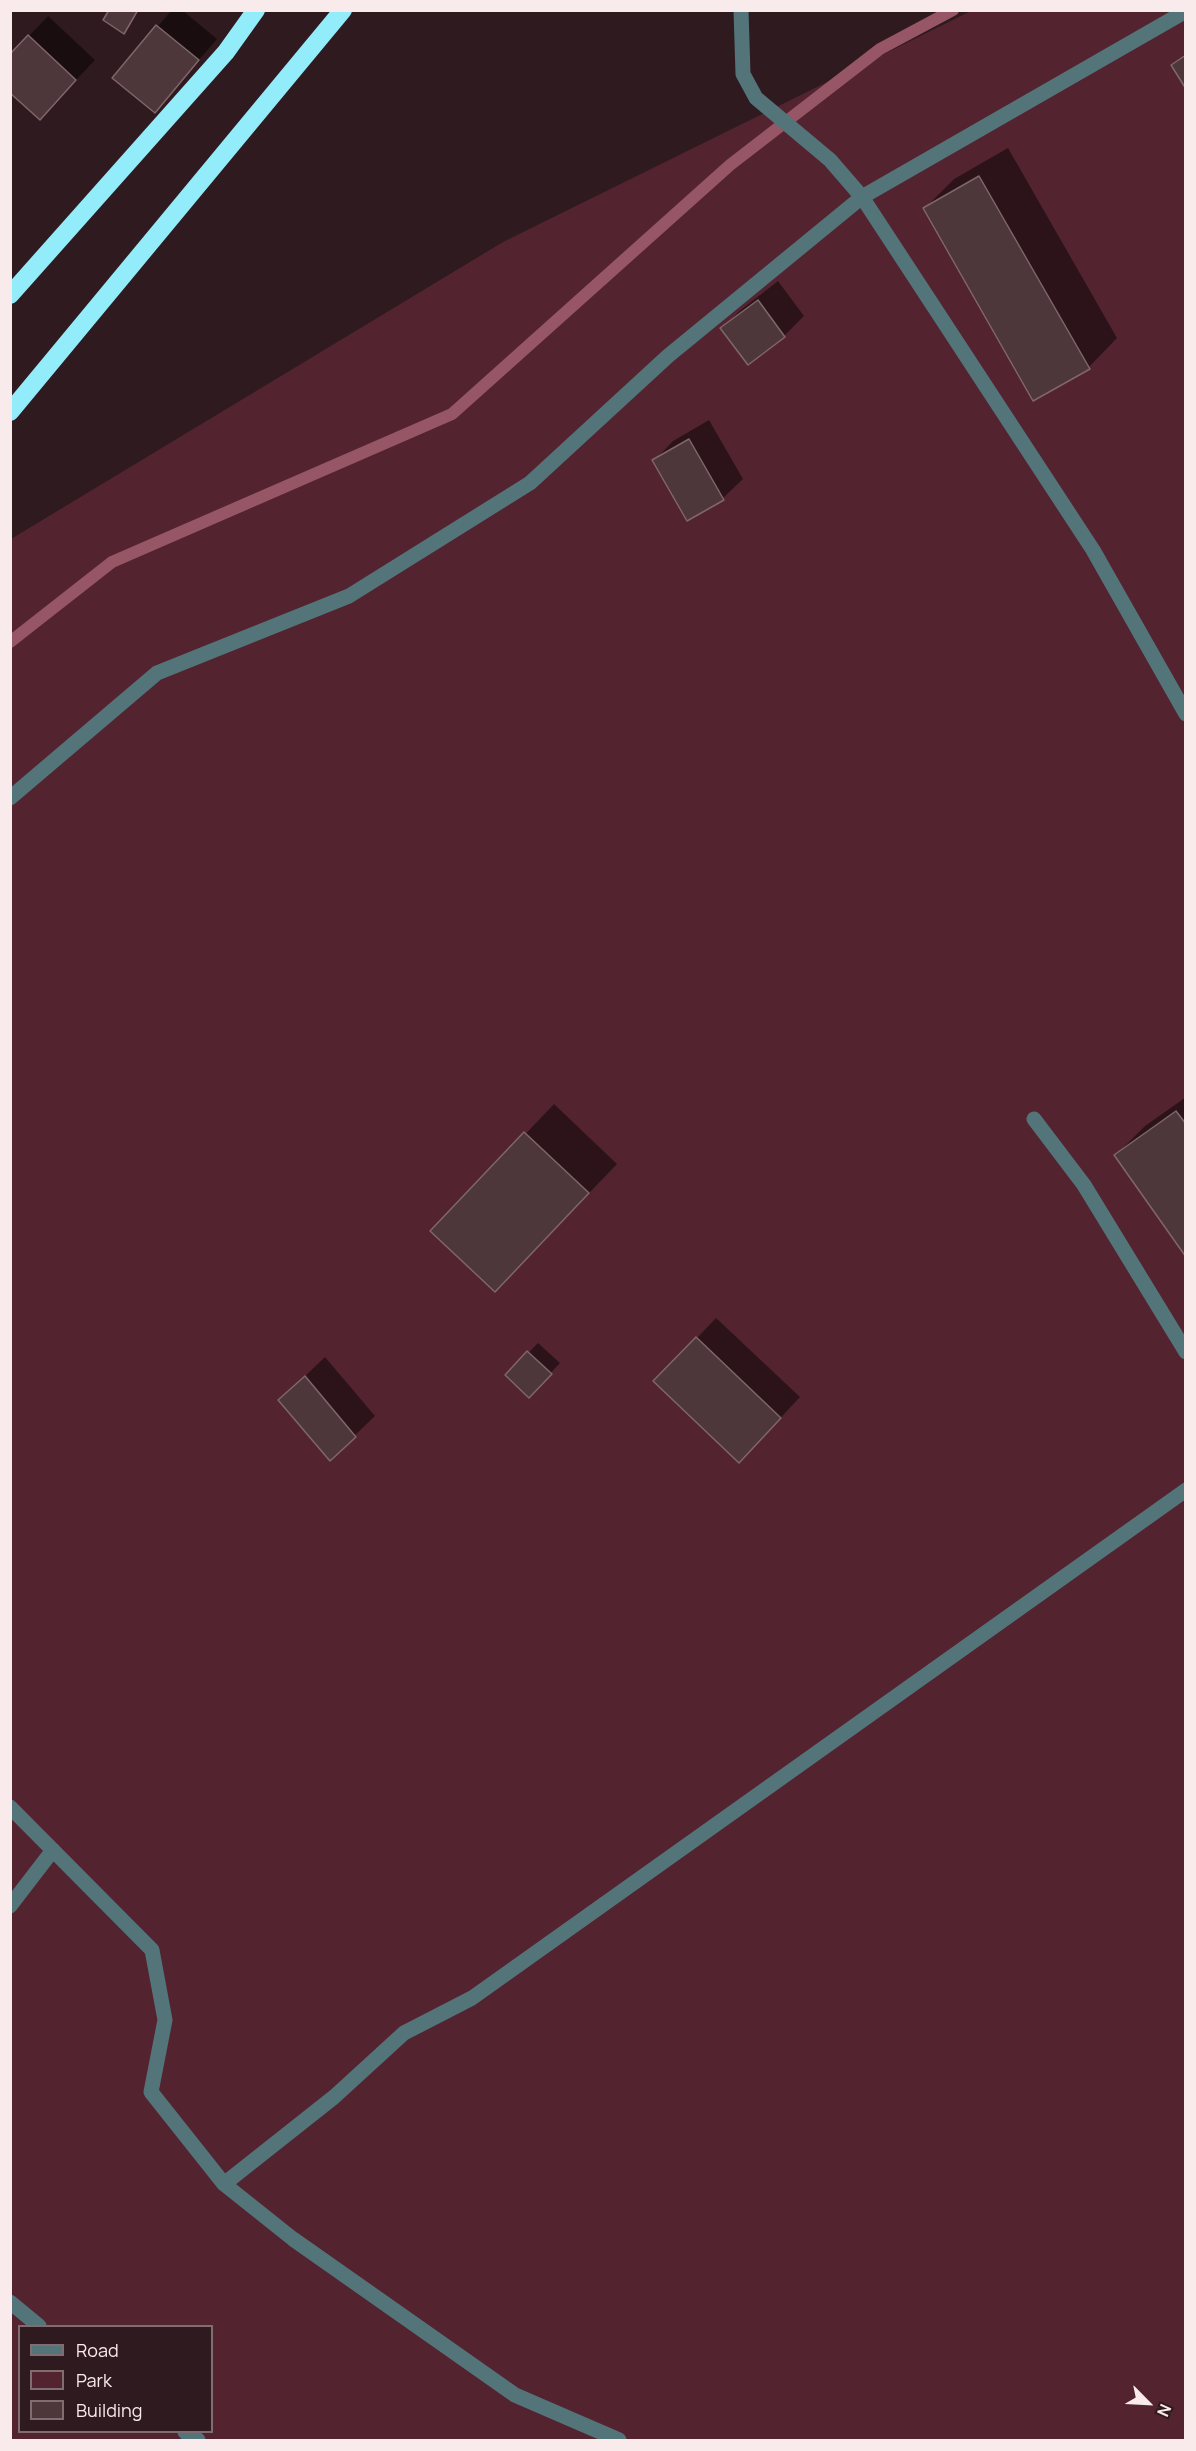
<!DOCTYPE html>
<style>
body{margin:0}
#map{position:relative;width:1196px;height:2451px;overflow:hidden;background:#2f1a1f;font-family:Manrope,sans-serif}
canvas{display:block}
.frame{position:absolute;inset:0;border:12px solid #f9eaec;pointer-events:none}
.legend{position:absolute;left:18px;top:2325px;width:195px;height:108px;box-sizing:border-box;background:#2f1a1f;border:2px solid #806d71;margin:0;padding:8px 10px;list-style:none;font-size:18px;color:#f9eaec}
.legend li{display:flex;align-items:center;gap:12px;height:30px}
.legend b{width:30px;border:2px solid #806d71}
.north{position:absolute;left:1118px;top:2373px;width:60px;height:60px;-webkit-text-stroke:4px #2f1a1f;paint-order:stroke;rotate:114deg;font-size:16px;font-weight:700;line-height:24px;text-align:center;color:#f9eaec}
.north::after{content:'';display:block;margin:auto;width:21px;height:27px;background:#f9eaec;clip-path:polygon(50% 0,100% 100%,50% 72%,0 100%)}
</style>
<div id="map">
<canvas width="1196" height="2451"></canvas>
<div class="frame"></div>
<ul class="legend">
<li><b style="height:8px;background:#53757a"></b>Road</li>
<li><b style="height:16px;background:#532430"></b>Park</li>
<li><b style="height:16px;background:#4e373b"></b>Building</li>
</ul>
<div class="north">N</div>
</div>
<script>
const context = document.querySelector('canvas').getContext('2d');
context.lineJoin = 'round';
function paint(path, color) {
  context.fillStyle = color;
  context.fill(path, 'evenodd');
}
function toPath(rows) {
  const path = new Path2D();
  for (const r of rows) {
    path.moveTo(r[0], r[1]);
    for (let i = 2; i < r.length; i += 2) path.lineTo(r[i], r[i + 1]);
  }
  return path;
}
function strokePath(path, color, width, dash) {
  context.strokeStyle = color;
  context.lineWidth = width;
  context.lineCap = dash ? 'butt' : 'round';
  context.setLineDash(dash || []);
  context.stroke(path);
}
const green = toPath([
 [971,11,1185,11,1185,2440,11,2440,11,539,503,242],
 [20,2326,212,2326,212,2432,20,2432]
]);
const shadow = toPath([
 [111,10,140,10,123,32],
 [172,10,182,10,217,39,155,111,114,77],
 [48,16,95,60,59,98,29,36],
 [1008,148,1117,338,1089,367,925,208,954,179],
 [778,281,804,316,784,336,748,363,722,328,742,309],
 [709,420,743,479,723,498,654,461,673,441],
 [1186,1097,1186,1254,1116,1155,1145,1126],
 [554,1104,617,1164,524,1261,433,1231],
 [716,1318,800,1397,759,1441,697,1338],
 [538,1343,560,1363,529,1396,507,1375],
 [325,1357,375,1416,330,1459,280,1400]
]);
const stream = toPath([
 [10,642,112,562,452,414,730,165,880,49,953,10]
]);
const building = toPath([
 [109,10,138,10,124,34,103,20,109,10],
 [156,25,199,60,155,113,112,78,156,25],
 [28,35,76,80,40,120,10,93,10,54,28,35],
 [1186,55,1186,89,1171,65,1186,55],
 [979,176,1090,369,1033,401,923,208,979,176],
 [758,300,785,337,748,365,720,328,758,300],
 [689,439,724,500,687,521,652,460,689,439],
 [1176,1111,1186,1124,1186,1257,1114,1155,1176,1111],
 [524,1132,589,1193,495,1292,430,1231,524,1132],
 [696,1337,781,1418,739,1463,653,1381,696,1337],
 [527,1351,552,1374,529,1398,505,1375,527,1351],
 [305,1376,356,1437,330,1461,278,1400,305,1376]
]);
const minor = toPath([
 [741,10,743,74,756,98,830,160,862,197,1093,550,1186,714],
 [10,798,157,673,349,596,530,483,668,356,862,197,1186,11],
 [1034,1119,1084,1185,1186,1352],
 [10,1807,152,1950,165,2020,151,2092,224,2184,293,2239,515,2395,619,2440],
 [10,1906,53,1850],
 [224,2184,334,2097,404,2033,472,1998,1186,1490],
 [10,2302,39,2326],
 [185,2432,198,2440]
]);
const highway = toPath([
 [10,295,226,52,256,10],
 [10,412,343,10]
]);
paint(green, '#532430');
paint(shadow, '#0007');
strokePath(stream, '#975665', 12);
paint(building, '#4e373b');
strokePath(building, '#7f666b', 1.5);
strokePath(minor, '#53757a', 15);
strokePath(highway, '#93ecf9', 18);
</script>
